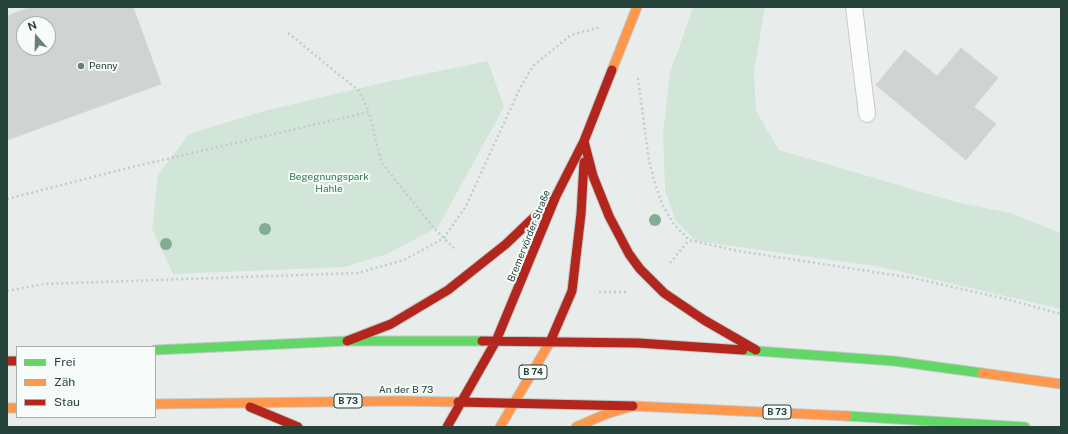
<!DOCTYPE html>
<meta charset="utf-8">
<style>
body{margin:0}
#map{position:relative;width:1068px;height:434px;overflow:hidden;background:#e8edeb;font-family:"Public Sans",sans-serif}
canvas{display:block}
.frame{position:absolute;inset:0;border:8px solid #24423a;pointer-events:none}
.legend{position:absolute;left:16px;top:346px;width:140px;height:72px;box-sizing:border-box;background:#f7fbf9;border:1px solid #a3b1ad;margin:0;padding:5px 7px;list-style:none;font-size:12px;color:#24423a}
.legend li{display:flex;align-items:center;gap:8px;height:20px}
.legend b{width:20px;border:1px solid #a3b1ad}
.north{position:absolute;left:16px;top:16px;width:40px;height:40px;box-sizing:border-box;background:#f7fbf9;border:1px solid #a3b1ad;border-radius:50%;rotate:340deg;font-size:11px;font-weight:700;line-height:16px;text-align:center;color:#24423a}
.north::after{content:'';display:block;margin:auto;width:14px;height:18px;background:#697e78;clip-path:polygon(50% 0,100% 100%,50% 72%,0 100%)}
</style>
<div id="map">
<canvas width="1068" height="434"></canvas>
<div class="frame"></div>
<ul class="legend">
<li><b style="height:5px;background:#63d668"></b>Frei</li>
<li><b style="height:5px;background:#ff974d"></b>Zäh</li>
<li><b style="height:5px;background:#b3261e"></b>Stau</li>
</ul>
<div class="north">N</div>
</div>
<script>
const context = document.querySelector('canvas').getContext('2d');
context.lineJoin = 'round';
function paint(path, color) {
  context.fillStyle = color;
  context.fill(path, 'evenodd');
}
function toPath(rows) {
  const path = new Path2D();
  for (const r of rows) {
    path.moveTo(r[0], r[1]);
    for (let i = 2; i < r.length; i += 2) path.lineTo(r[i], r[i + 1]);
  }
  return path;
}
function strokePath(path, color, width, dash) {
  context.strokeStyle = color;
  context.lineWidth = width;
  context.lineCap = dash ? 'butt' : 'round';
  context.setLineDash(dash || []);
  context.stroke(path);
}
function label(font, color, halo, rows, align = 'center') {
  context.font = font + ' "Public Sans",sans-serif';
  context.lineWidth = 4;
  context.setLineDash([]);
  context.textBaseline = 'middle';
  context.strokeStyle = halo;
  context.fillStyle = color;
  for (const [text, x, y, turn = 0] of rows) {
    context.save();
    context.translate(x, y);
    context.rotate((+turn || 0) * Math.PI / 180);
    context.textAlign = isNaN(turn) ? turn : align;
    if (halo) context.strokeText(text, 0, 0);
    context.fillText(text, 0, 0);
    context.restore();
  }
}
const green = toPath([
 [693,7,765,7,754,71,756,111,779,150,956,202,1010,213,1061,233,1061,309,876,266,696,241,676,221,665,191,663,133,670,73],
 [488,61,504,107,438,227,387,254,345,267,173,274,152,229,158,175,189,134,264,111,386,82]
]);
const building = toPath([
 [31,7,133,7,161,84,7,140,7,16,31,7],
 [24,24,48,24,48,48,24,48,24,24],
 [961,48,998,78,974,107,996,124,966,160,876,85,905,50,937,76,961,48]
]);
const path = toPath([
 [288,33,359,91,369,112],
 [638,78,649,161,654,180,662,204,673,223,689,240,738,251,913,278,1006,299,1061,314],
 [7,199,132,167,369,112,381,162,433,227,456,250],
 [670,263,689,240],
 [7,291,44,284,358,273,404,260,444,238,466,206,520,88,533,66,571,35,601,27],
 [599,292,626,292]
]);
const lane = toPath([
 [854,7,867,114]
]);
const fast = toPath([
 [155,350,347,341,482,341],
 [743,350,894,361,982,373],
 [847,416,1025,427]
]);
const slow = toPath([
 [612,70,637,7],
 [982,373,1061,384],
 [155,404,399,401,458,402],
 [7,408,17,408],
 [500,427,550,342],
 [576,427,606,414,633,406,847,416]
]);
const jam = toPath([
 [584,141,593,176,609,216,629,254,640,269,664,293,704,320,756,350],
 [347,341,391,324,448,290,506,244,551,201],
 [482,341,638,343,743,350],
 [496,341,556,196,584,141,612,70],
 [550,342,572,291,581,214,584,162],
 [7,361,17,361],
 [458,402,633,406],
 [250,407,298,427],
 [447,427,496,341]
]);
const trees = [
 [655,220],
 [265,229],
 [166,244]
];
const markers = [
 [81,66,4,"#697e78"]
];
const shields = [
 [533,372,28],
 [348,401,28],
 [777,412,28]
];
const shieldNames = [
 ["B 74",533,372],
 ["B 73",348,401],
 ["B 73",777,412]
];
const poiNames = [
 ["Penny",89,66]
];
const parkNames = [
 ["Begegnungspark",329,177],
 ["Hahle",329,189]
];
const streetNames = [
 ["Bremervörder Straße",529,236,-68],
 ["An der B 73",406,390]
];
paint(green, '#d1e6d8');
paint(building, '#cfd4d2');
strokePath(building, '#d1d6d4', 1);
strokePath(lane, '#c5cac8', 18);
strokePath(fast, '#c3cbc8', 11);
strokePath(slow, '#c3cbc8', 11);
strokePath(jam, '#c3cbc8', 11);
strokePath(path, '#c3ccca', 2.5, [2, 3]);
strokePath(lane, '#fcfcfc', 16);
strokePath(fast, '#63d668', 9);
strokePath(slow, '#ff974d', 9);
strokePath(jam, '#b3261e', 9);
context.fillStyle = '#81ae93';
for (const [x, y] of trees) {
  context.beginPath();
  context.arc(x, y, 6, 0, 2 * Math.PI);
  context.fill();
}
for (const [x, y, r, color] of markers) {
  const dot = new Path2D();
  dot.arc(x, y, r, 0, 2 * Math.PI);
  context.fillStyle = color;
  context.fill(dot);
  strokePath(dot, '#f7fbf9', 1.5);
}
for (const [x, y, w] of shields) {
  const box = new Path2D();
  box.roundRect(x - w / 2, y - 7, w, 14, 3);
  context.fillStyle = '#f7fbf9';
  context.fill(box);
  strokePath(box, '#24423a', 1);
}
label('bold 9px', '#24423a', null, shieldNames);
label('10px', '#24423a', '#f7fbf9', poiNames, 'left');
label('10px', '#2d7a4b', '#f7fbf9', parkNames);
label('10px', '#24423a', '#f7fbf9', streetNames);
</script>
